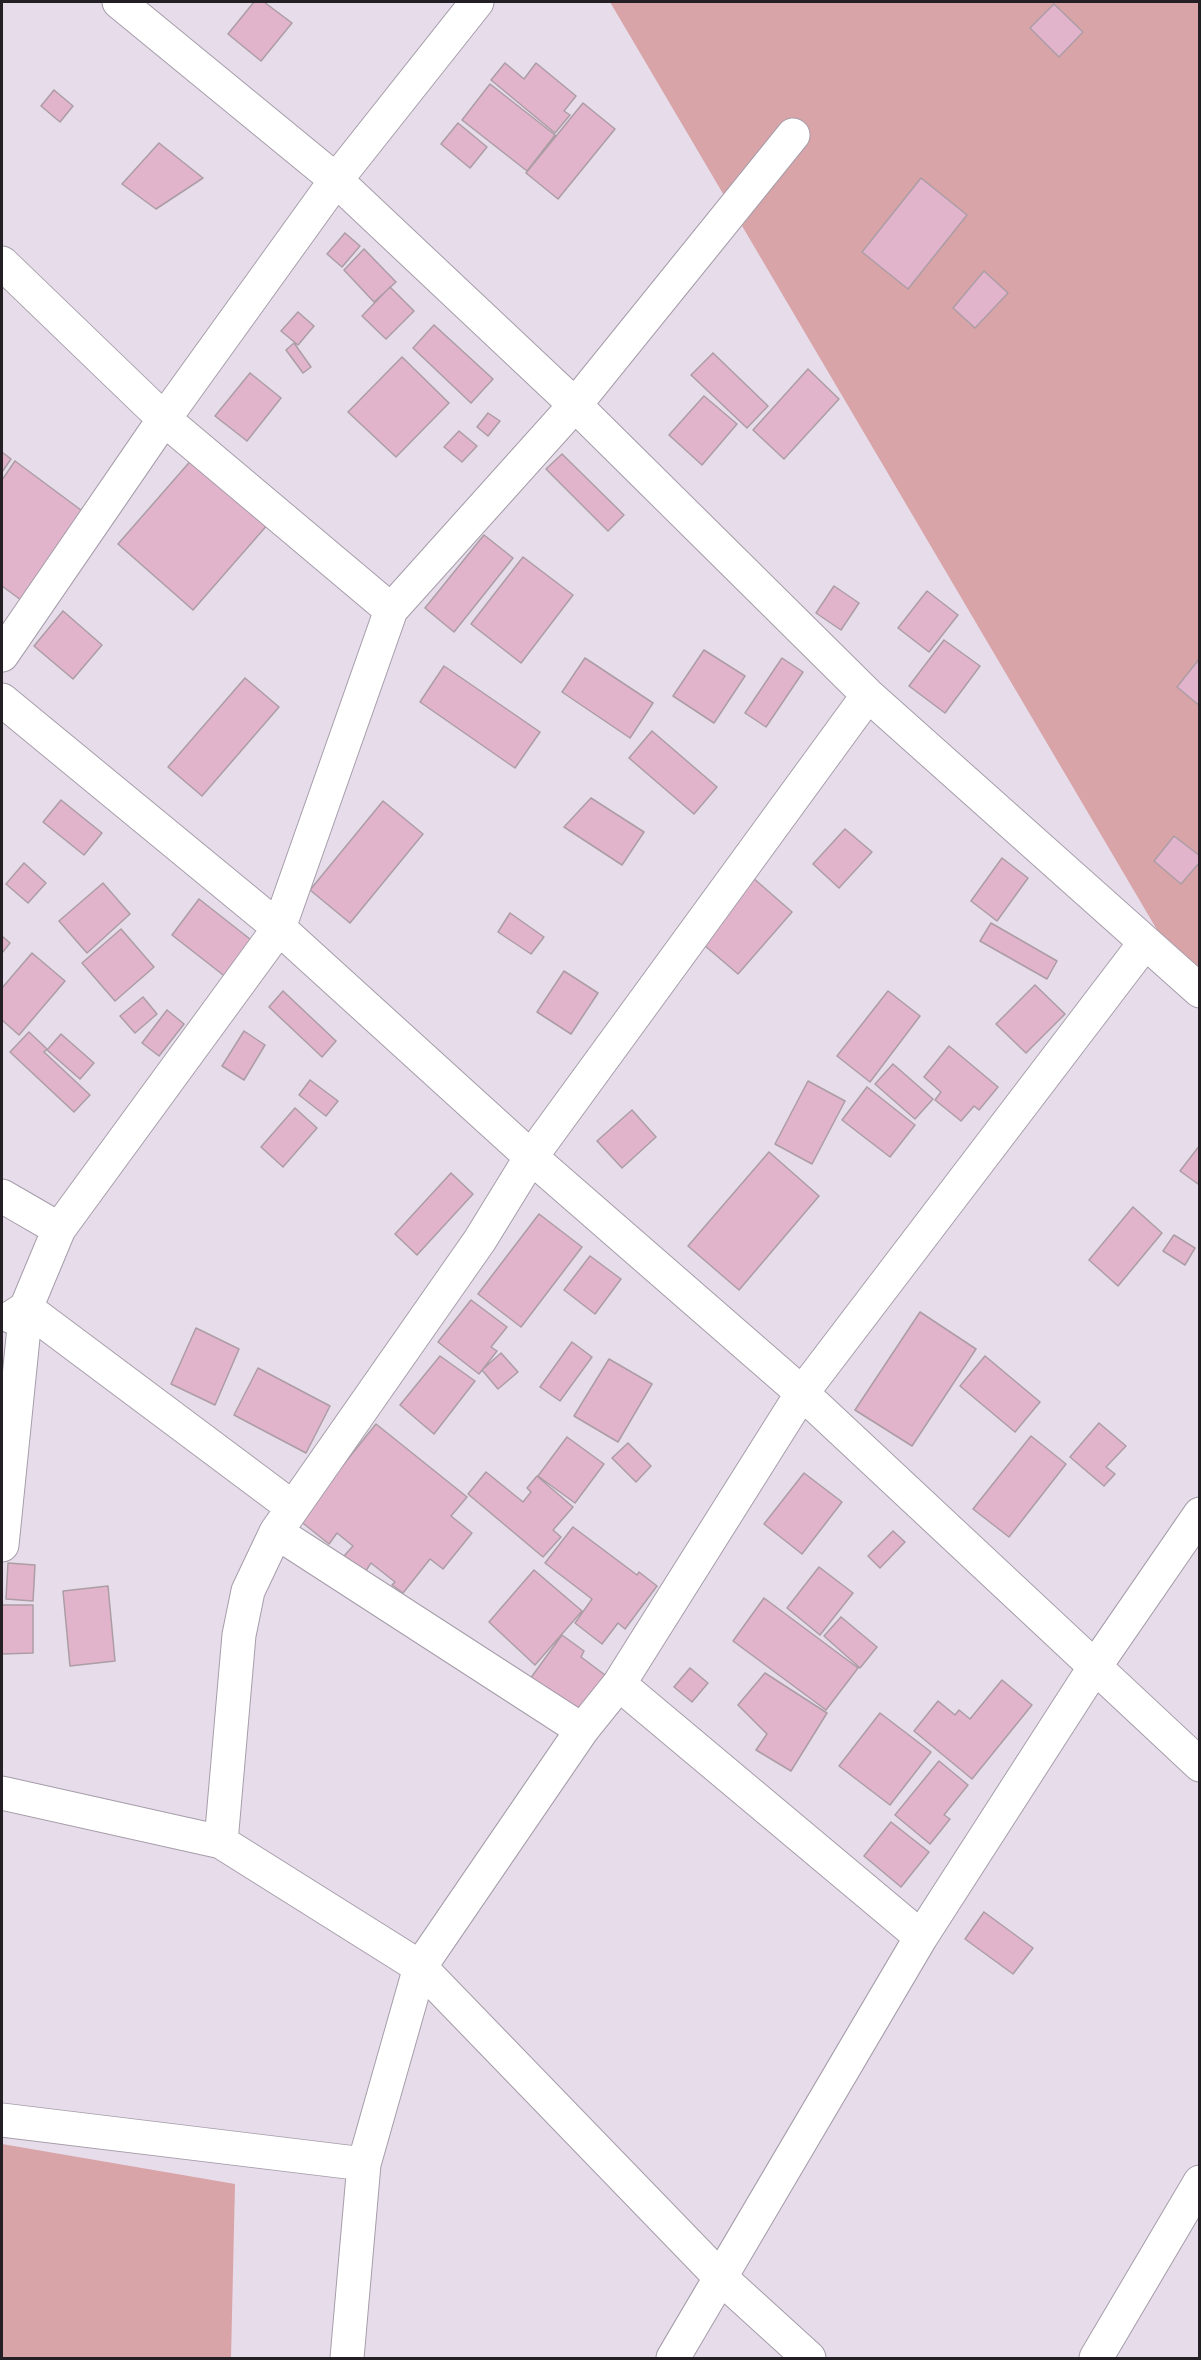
<!DOCTYPE html>
<style>
body{margin:0}
#map{position:relative;width:1201px;height:2360px;overflow:hidden;background:#e6dcea;font-family:"Noto Sans",sans-serif}
canvas{display:block}
.frame{position:absolute;inset:0;border:3px solid #231f24;pointer-events:none}
</style>
<div id="map">
<canvas width="1201" height="2360"></canvas>
<div class="frame"></div>
</div>
<script>
const context = document.querySelector('canvas').getContext('2d');
context.lineJoin = 'round';
function paint(path, color) {
  context.fillStyle = color;
  context.fill(path, 'evenodd');
}
function toPath(rows) {
  const path = new Path2D();
  for (const r of rows) {
    path.moveTo(r[0], r[1]);
    for (let i = 2; i < r.length; i += 2) path.lineTo(r[i], r[i + 1]);
  }
  return path;
}
function strokePath(path, color, width, dash) {
  context.strokeStyle = color;
  context.lineWidth = width;
  context.lineCap = dash ? 'butt' : 'round';
  context.setLineDash(dash || []);
  context.stroke(path);
}
const green = toPath([
 [610,2,1199,2,1199,1001],
 [2,2144,235,2184,231,2358,2,2358]
]);
const building = toPath([
 [254,2,264,2,292,23,261,61,228,34,254,2],
 [1054,4,1083,32,1059,57,1030,28,1054,4],
 [505,63,524,79,536,63,576,96,564,111,570,115,555,133,491,80,505,63],
 [490,84,555,135,527,171,462,120,490,84],
 [54,90,73,106,60,122,41,106,54,90],
 [583,103,615,129,558,199,526,173,583,103],
 [458,123,487,147,470,168,441,144,458,123],
 [159,143,203,178,156,209,122,184,159,143],
 [921,178,967,215,908,289,862,252,921,178],
 [345,233,360,246,342,267,327,254,345,233],
 [364,249,396,282,374,302,344,270,364,249],
 [984,271,1008,293,975,328,953,308,984,271],
 [390,287,414,311,386,339,362,316,390,287],
 [298,312,314,326,298,345,281,331,298,312],
 [434,325,493,379,471,403,413,348,434,325],
 [294,343,311,367,303,373,286,350,294,343],
 [713,353,768,406,747,428,691,375,713,353],
 [402,357,449,403,396,457,348,412,402,357],
 [808,369,839,399,784,459,753,430,808,369],
 [250,373,281,398,247,441,215,416,250,373],
 [704,396,737,424,702,465,669,435,704,396],
 [488,413,500,421,488,436,477,427,488,413],
 [459,431,477,446,462,462,444,447,459,431],
 [2,452,11,459,2,472,2,452],
 [562,454,624,515,608,531,546,469,562,454],
 [194,457,269,523,193,610,118,544,194,457],
 [15,461,89,516,25,603,2,586,2,480,15,461],
 [484,535,513,558,454,632,425,608,484,535],
 [523,557,573,595,521,663,471,624,523,557],
 [834,586,859,603,841,630,816,613,834,586],
 [927,591,958,615,929,652,898,628,927,591],
 [63,611,102,645,73,679,34,646,63,611],
 [944,640,980,666,945,713,909,686,944,640],
 [704,650,745,676,714,723,673,696,704,650],
 [585,658,653,703,630,738,562,692,585,658],
 [782,658,803,672,766,727,745,713,782,658],
 [1200,658,1200,706,1177,687,1200,658],
 [444,666,540,732,515,768,420,702,444,666],
 [245,678,279,707,202,796,168,767,245,678],
 [652,731,717,787,694,814,629,758,652,731],
 [591,798,644,832,622,865,564,827,591,798],
 [61,800,102,833,84,855,43,822,61,800],
 [383,801,423,834,350,923,310,890,383,801],
 [845,829,872,852,839,888,813,864,845,829],
 [1174,836,1200,856,1200,862,1181,884,1154,861,1174,836],
 [1002,858,1028,878,997,921,971,901,1002,858],
 [24,863,46,883,28,903,6,884,24,863],
 [752,877,792,912,738,974,697,939,752,877],
 [103,883,130,914,87,953,59,921,103,883],
 [199,899,255,943,227,978,172,935,199,899],
 [510,913,544,937,531,954,498,932,510,913],
 [991,923,1057,961,1047,979,980,941,991,923],
 [121,929,154,967,115,1001,82,963,121,929],
 [2,936,10,943,2,953,2,936],
 [32,953,65,981,19,1035,2,1020,2,988,32,953],
 [564,971,598,993,571,1034,537,1012,564,971],
 [1035,985,1065,1014,1026,1053,996,1024,1035,985],
 [283,991,336,1041,322,1057,269,1007,283,991],
 [888,991,920,1016,870,1082,837,1056,888,991],
 [143,997,157,1014,135,1033,120,1016,143,997],
 [167,1010,184,1024,159,1056,142,1043,167,1010],
 [244,1031,265,1045,244,1080,222,1066,244,1031],
 [29,1032,47,1049,44,1052,90,1095,74,1112,10,1052,29,1032],
 [61,1034,94,1063,80,1079,47,1050,61,1034],
 [949,1046,998,1087,979,1110,974,1106,961,1121,935,1100,941,1092,924,1077,949,1046],
 [893,1064,933,1099,915,1119,875,1084,893,1064],
 [310,1080,338,1101,326,1116,299,1095,310,1080],
 [808,1081,845,1101,812,1164,775,1144,808,1081],
 [867,1087,915,1125,890,1157,842,1120,867,1087],
 [295,1108,317,1128,283,1167,261,1147,295,1108],
 [632,1110,656,1137,622,1168,597,1141,632,1110],
 [1200,1145,1200,1181,1198,1184,1180,1171,1200,1145],
 [769,1152,819,1196,739,1290,688,1246,769,1152],
 [451,1173,473,1194,417,1255,395,1234,451,1173],
 [1133,1207,1162,1233,1118,1286,1089,1260,1133,1207],
 [539,1214,582,1247,521,1327,478,1294,539,1214],
 [1174,1235,1195,1248,1185,1265,1163,1251,1174,1235],
 [590,1256,621,1279,595,1314,564,1290,590,1256],
 [471,1300,507,1327,491,1347,497,1351,479,1374,438,1342,471,1300],
 [920,1312,976,1349,912,1446,855,1410,920,1312],
 [196,1328,239,1349,215,1405,171,1384,196,1328],
 [572,1342,592,1357,560,1401,540,1387,572,1342],
 [501,1353,518,1372,498,1389,482,1370,501,1353],
 [440,1356,475,1381,434,1434,400,1405,440,1356],
 [985,1356,1040,1402,1015,1432,960,1386,985,1356],
 [609,1359,652,1384,618,1442,574,1416,609,1359],
 [258,1368,330,1406,306,1453,234,1415,258,1368],
 [1099,1423,1126,1446,1106,1467,1115,1474,1104,1486,1070,1457,1099,1423],
 [376,1424,467,1497,451,1516,472,1533,443,1569,430,1559,403,1593,392,1585,395,1582,371,1563,365,1572,344,1556,353,1546,337,1533,329,1544,299,1520,376,1424],
 [1031,1436,1066,1464,1009,1537,973,1509,1031,1436],
 [567,1437,604,1464,575,1503,538,1476,567,1437],
 [628,1443,651,1466,636,1482,612,1458,628,1443],
 [486,1472,523,1502,531,1492,527,1488,537,1476,573,1507,553,1530,561,1537,543,1557,468,1494,486,1472],
 [804,1473,842,1502,802,1554,764,1524,804,1473],
 [573,1527,637,1575,639,1572,657,1586,625,1629,618,1623,602,1644,575,1623,592,1599,545,1563,573,1527],
 [893,1531,905,1542,880,1568,868,1556,893,1531],
 [8,1563,35,1565,33,1601,6,1599,8,1563],
 [819,1567,853,1593,820,1635,787,1608,819,1567],
 [534,1570,582,1611,535,1665,489,1622,534,1570],
 [108,1586,115,1661,70,1666,63,1591,108,1586],
 [764,1598,858,1668,826,1710,733,1641,764,1598],
 [2,1605,33,1605,33,1653,2,1654,2,1605],
 [841,1617,877,1647,860,1668,824,1636,841,1617],
 [562,1635,584,1651,581,1657,613,1681,585,1719,530,1679,562,1635],
 [690,1668,708,1683,692,1702,674,1687,690,1668],
 [765,1673,827,1713,791,1771,756,1750,767,1734,738,1705,765,1673],
 [1002,1680,1032,1705,972,1779,914,1731,938,1701,955,1715,959,1710,970,1719,1002,1680],
 [880,1713,931,1752,890,1805,839,1766,880,1713],
 [939,1761,968,1785,944,1815,950,1819,930,1844,895,1815,939,1761],
 [891,1822,929,1852,901,1887,864,1856,891,1822],
 [984,1912,1033,1948,1013,1974,965,1939,984,1912]
]);
const street = toPath([
 [119,2,336,180,575,405,868,695,1200,991],
 [2,263,164,419,391,610],
 [2,655,164,419,336,180,477,2],
 [2,700,279,928,531,1157,802,1393,1200,1765],
 [2,1196,59,1229],
 [12,1317,26,1308,292,1507],
 [276,1532,582,1730],
 [2,1545,26,1308,59,1229,279,928,391,610,575,405,793,135],
 [619,1684,921,1937],
 [2,1793,221,1842,420,1967,720,2277,809,2358],
 [221,1842,239,1635,248,1591,276,1532,480,1240,531,1157,868,695],
 [2,2120,364,2164],
 [347,2358,364,2164,420,1967,582,1730,619,1684,802,1393,1144,944],
 [673,2358,921,1937,1094,1668,1200,1514],
 [1096,2358,1200,2182]
]);
paint(green, '#d8a4a7');
paint(building, '#e2b4cc');
strokePath(building, '#ac9da5', 1.5);
strokePath(street, '#a69daa', 35);
strokePath(street, '#fff', 33);
</script>
